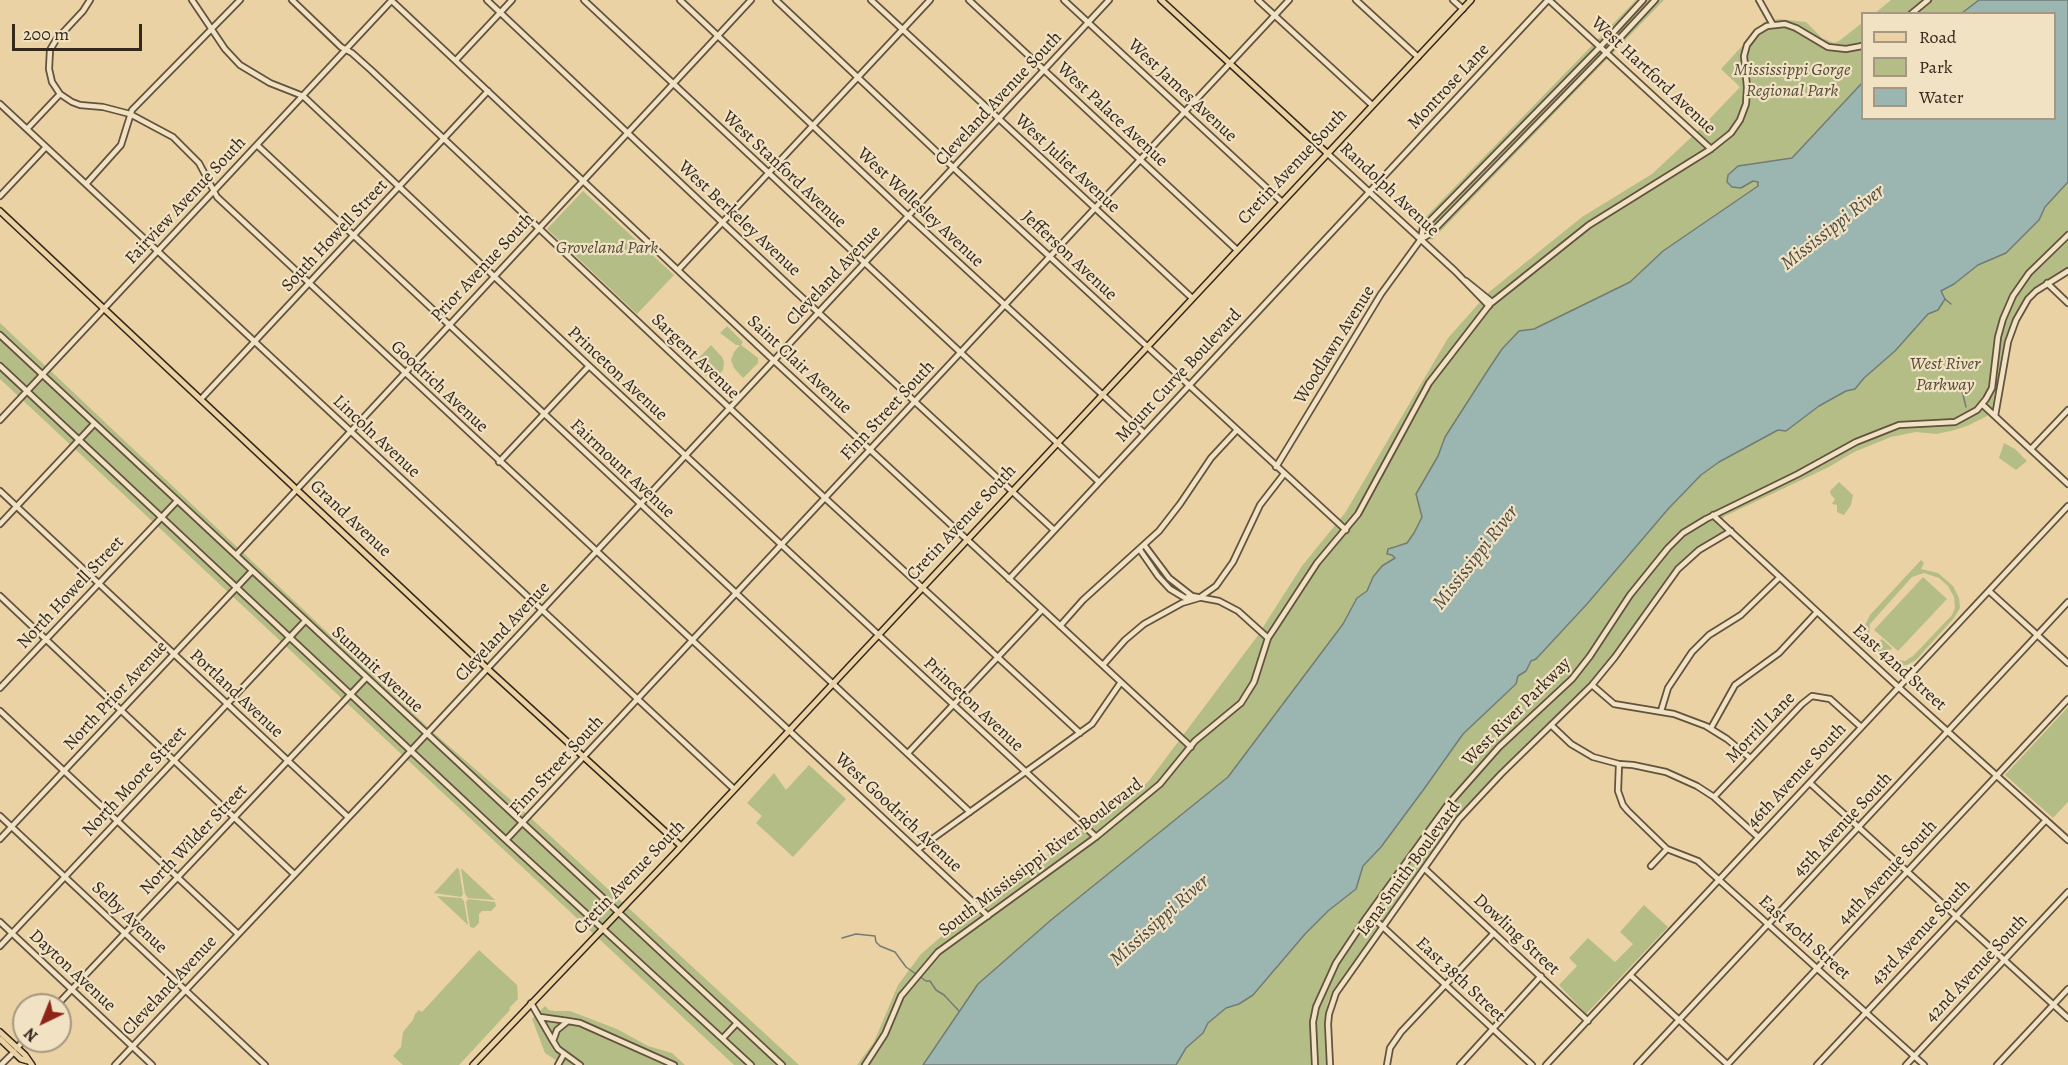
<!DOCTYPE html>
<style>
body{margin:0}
#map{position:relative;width:2068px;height:1065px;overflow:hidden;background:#ead2a4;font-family:Alegreya,serif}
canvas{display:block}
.legend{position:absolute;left:1861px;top:12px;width:195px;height:108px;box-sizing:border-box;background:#f1e2c4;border:2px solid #a59781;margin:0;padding:8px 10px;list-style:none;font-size:18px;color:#34271c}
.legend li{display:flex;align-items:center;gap:12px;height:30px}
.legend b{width:30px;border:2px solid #a59781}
.north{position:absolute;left:12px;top:993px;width:60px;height:60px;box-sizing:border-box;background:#f1e2c4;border:2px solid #a59781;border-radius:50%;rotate:223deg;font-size:16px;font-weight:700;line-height:24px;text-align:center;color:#34271c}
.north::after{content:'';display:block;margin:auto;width:21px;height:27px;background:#8f2418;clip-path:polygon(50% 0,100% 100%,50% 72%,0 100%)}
.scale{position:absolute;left:12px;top:24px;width:130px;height:27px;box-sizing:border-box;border:3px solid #34271c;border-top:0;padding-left:8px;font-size:18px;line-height:21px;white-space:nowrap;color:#34271c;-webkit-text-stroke:4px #f1e2c4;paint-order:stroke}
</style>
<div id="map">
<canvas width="2068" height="1065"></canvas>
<ul class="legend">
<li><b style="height:8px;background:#ead2a4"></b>Road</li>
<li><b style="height:16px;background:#b5bd87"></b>Park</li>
<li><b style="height:16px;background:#9bb5b0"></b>Water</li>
</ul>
<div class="north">N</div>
<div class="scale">200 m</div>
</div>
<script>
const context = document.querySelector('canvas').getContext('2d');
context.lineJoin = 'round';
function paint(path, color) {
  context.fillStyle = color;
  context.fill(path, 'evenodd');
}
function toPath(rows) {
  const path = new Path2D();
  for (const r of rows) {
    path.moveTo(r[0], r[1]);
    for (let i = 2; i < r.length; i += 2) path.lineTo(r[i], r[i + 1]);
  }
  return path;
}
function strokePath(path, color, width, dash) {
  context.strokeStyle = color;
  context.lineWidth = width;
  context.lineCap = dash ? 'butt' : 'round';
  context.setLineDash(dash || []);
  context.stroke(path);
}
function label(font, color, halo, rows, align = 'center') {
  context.font = font + ' Alegreya,serif';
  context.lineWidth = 4.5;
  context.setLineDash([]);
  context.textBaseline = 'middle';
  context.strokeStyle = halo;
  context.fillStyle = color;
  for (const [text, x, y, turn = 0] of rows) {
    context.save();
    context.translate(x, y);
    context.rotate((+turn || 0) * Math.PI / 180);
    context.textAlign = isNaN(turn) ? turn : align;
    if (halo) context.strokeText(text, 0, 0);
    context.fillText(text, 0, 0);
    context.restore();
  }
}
const green = toPath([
 [1636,0,1664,0,1432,240,1417,226],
 [1891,0,1979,0,1962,13,1874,14],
 [1779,19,1806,22,1822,38,1834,43,1839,41,1862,23,1862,83,1792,159,1759,164,1728,175,1727,183,1732,187,1753,181,1759,182,1758,186,1663,251,1630,282,1534,329,1519,331,1502,349,1488,370,1445,437,1438,456,1416,494,1422,517,1414,533,1407,543,1393,546,1392,555,1395,557,1382,566,1373,577,1367,591,1357,598,1343,624,1228,777,1051,920,978,984,923,1065,857,1065,874,1042,898,985,921,954,980,903,1128,798,1148,782,1256,638,1302,566,1345,513,1448,338,1489,292,1582,217,1652,174,1699,130,1740,87,1721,69,1764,22],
 [2068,182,2068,268,2036,287,2020,307,2011,326,2005,346,1996,405,1987,416,1967,426,1951,431,1936,434,1916,432,1891,437,1854,452,1829,467,1725,516,1717,524,1725,532,1698,548,1676,568,1613,655,1590,683,1478,794,1438,844,1333,991,1328,1002,1324,1024,1327,1065,1176,1065,1186,1048,1203,1033,1208,1023,1226,1008,1239,1004,1253,995,1305,934,1328,911,1353,892,1363,867,1381,847,1424,789,1463,734,1516,685,1518,676,1526,670,1531,662,1536,659,1587,604,1669,508,1695,480,1719,462,1778,429,1786,431,1819,406,1846,391,1855,389,1864,378,1895,351,1928,313,1940,291,1954,284,1978,265,2006,253,2039,220,2045,207],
 [583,191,674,275,637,314,547,229],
 [0,323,435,734,520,808,799,1065,734,1065,0,379],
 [727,326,743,342,741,345,758,358,758,363,743,378,734,368,731,360,734,352,740,345,736,345,720,333],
 [711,345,722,357,724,362,723,370,713,382,694,363],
 [2004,443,2015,449,2027,461,2016,470,1999,458],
 [1839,482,1853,495,1851,505,1844,515,1837,512,1837,505,1832,504,1835,499,1831,495,1830,491],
 [1921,560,1924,563,1921,569,1938,573,1953,586,1959,598,1960,608,1954,618,1916,660,1907,665,1895,665,1883,659,1874,651,1866,638,1865,625,1870,615],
 [1924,573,1939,578,1948,586,1954,597,1955,608,1952,615,1913,656,1905,661,1892,659,1886,656,1892,648,1882,639,1875,646,1873,644,1869,636,1870,624,1912,577],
 [1923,577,1947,599,1898,651,1874,630],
 [2068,707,2068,802,2053,818,2005,775],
 [809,765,846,799,793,857,756,823,762,816,747,803,774,773,786,790],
 [457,868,459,869,463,894,461,897,434,893],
 [461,869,462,869,495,900,468,898,465,894],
 [437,896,461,898,464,901,468,925],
 [468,899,495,902,496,906,491,911,482,911,479,914,479,923,474,928,470,927,466,902],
 [1644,905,1668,927,1586,1014,1559,985,1577,966,1569,958,1588,938,1615,962,1633,944,1620,932],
 [479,950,517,985,518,999,509,1008,510,1010,459,1065,403,1065,393,1056,401,1047,403,1032,413,1020,415,1014,419,1010,422,1012],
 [545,1006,549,1010,555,1011,570,1011,617,1029,648,1046,672,1053,685,1065,563,1065,545,1053,532,1019]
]);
const water = toPath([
 [1979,0,2068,0,2068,182,2045,207,2039,220,2006,253,1978,265,1954,284,1941,291,1945,299,1938,310,1928,314,1895,351,1864,378,1855,389,1846,391,1819,406,1786,431,1778,430,1719,462,1701,475,1669,508,1587,604,1536,659,1531,661,1526,671,1518,676,1516,684,1463,734,1424,789,1381,847,1363,866,1356,889,1328,911,1305,934,1253,995,1239,1004,1226,1008,1208,1023,1203,1033,1186,1048,1176,1065,923,1065,978,984,1051,920,1228,777,1343,624,1357,598,1367,591,1373,577,1382,566,1395,558,1392,555,1387,554,1388,549,1407,543,1414,533,1422,517,1416,494,1438,456,1445,437,1488,370,1502,349,1519,331,1534,329,1630,282,1663,251,1758,186,1758,182,1753,181,1741,188,1732,187,1727,182,1728,175,1738,166,1792,158,1861,84,1862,83,1862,118,2054,118,2054,14,1962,13,1979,0]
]);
const stream = toPath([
 [1945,299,1951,304],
 [1962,391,1966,407],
 [842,938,856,934,875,936,876,942,880,946,895,952,906,967,926,981,930,981,936,990,944,995,959,1011]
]);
const minor = toPath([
 [90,0,83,11,56,40,50,50,49,69,52,82,60,94,72,102,80,105,103,107,130,114,173,137,199,163,217,197,988,916],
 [192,0,225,49,240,65,270,83,303,96,587,364,1096,837],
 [292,0,341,47,352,53,371,70,825,498,1080,733],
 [391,0,770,357,1191,747],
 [487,0,795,291,1054,530],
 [584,0,1099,482],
 [680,0,904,212,1144,433],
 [776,0,958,172,1346,530],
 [871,0,1192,298],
 [969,0,1237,250],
 [1064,0,1282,202],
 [1258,0,1372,105],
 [1356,0,1418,57],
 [1453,0,1463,9],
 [1549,0,1711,149],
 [1759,0,1773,25],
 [1911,14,1928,0],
 [456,60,512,0],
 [0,104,734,789],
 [27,129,60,94],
 [257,145,970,812],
 [1327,153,1455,271,1489,306],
 [86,184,121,145,132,110,240,0],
 [0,196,46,147],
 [1421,239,1423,228,1600,47,1643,0],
 [678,270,930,0],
 [1466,281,1492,302],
 [2047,283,2068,303],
 [0,335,782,1065],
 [0,366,506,840,751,1065],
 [201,399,488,91],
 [1983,405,2068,484],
 [1995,416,2008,342,2016,320,2028,299,2036,291,2068,271],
 [0,420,392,0],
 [2031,449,2068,410],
 [499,462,589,366],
 [1276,467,1381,294,1421,239,1430,234,1606,53,1655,0],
 [0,491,348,817],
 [1713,515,1895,684,2068,840],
 [0,524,94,424],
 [1145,546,1169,578,1192,596,1219,601,1238,611,1268,638],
 [1140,550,1158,576,1170,589,1185,598,1192,596],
 [236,555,751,0],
 [1009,579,1548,0],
 [1989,591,2068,663],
 [0,596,294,874],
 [1060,626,1083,600,1159,531,1180,504,1211,458,1237,430],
 [1103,665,1125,640,1144,624,1182,603,1199,598,1216,586,1233,562,1260,505,1284,474],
 [1592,685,1614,704,1674,714,1706,726,1727,739,1750,758],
 [0,688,177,501],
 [0,711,238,934],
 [1661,711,1668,688,1692,652,1709,635,1741,615,1780,577],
 [1551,725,1571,744,1593,757,1619,764,1633,765,1666,772,1697,786,1714,797,1758,837],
 [1711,728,1735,685,1779,653,1817,612],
 [908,753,1042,610],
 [1619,764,1618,791,1623,805,1628,811,1667,849,1698,861,1924,1065],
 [1810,783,2068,1018],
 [1714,797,1802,704,1812,696,1830,699,1861,727],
 [0,816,265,1065],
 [0,839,252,571],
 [506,840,1289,0],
 [917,850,1092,724,1121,682],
 [1651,866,1667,849],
 [1425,869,1588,1021],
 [1369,914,1532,1065],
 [0,922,152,1065],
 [0,946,305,621],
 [1630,975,1728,1065],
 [531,1003,553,1041],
 [57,1005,366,678],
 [540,1017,568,1021],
 [723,1038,737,1023],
 [17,1048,24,1040],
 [1,1065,14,1052],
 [115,1065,381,783,1109,0],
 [558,1065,564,1054],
 [580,1065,558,1049,553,1041,557,1030,568,1021,580,1023,674,1065],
 [865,1065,885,1034,901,996,938,952,1096,837,1160,784,1195,741,1241,703,1254,682,1268,638,1274,629,1317,563,1358,514,1429,383,1490,304,1589,225,1711,149,1731,133,1740,120,1746,104,1747,87,1744,56,1747,45,1757,32,1767,26,1785,24,1796,28,1828,47,1846,49,1862,46],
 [1315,1065,1313,1022,1316,1007,1336,963,1366,918,1446,807,1499,747,1572,679,1590,656,1630,595,1668,548,1683,533,1706,519,1798,474,1856,442,1899,425,1955,422,1977,410,1986,399,1992,388,1998,337,2003,319,2013,296,2029,273,2068,235],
 [1330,1065,1328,1024,1329,1014,1336,993,1459,819,1501,774,1592,685,1615,657,1678,569,1699,550,1731,531],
 [1387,1065,1390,1048,1401,1032,1494,933],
 [1460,1065,1541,976],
 [1546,1065,2068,506],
 [1637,1065,2068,602],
 [1727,1065,2068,699],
 [1817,1065,2046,820],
 [1906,1065,2068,892],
 [1997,1065,2068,989]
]);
const major = toPath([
 [1161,0,1327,153],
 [0,211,491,672,681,846],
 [0,1032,25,1055,32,1065],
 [0,1039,21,1059,28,1061],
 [473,1065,675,853,1471,0]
]);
const parkNames = [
 ["Mississippi Gorge",1792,71],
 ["Regional Park",1792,92],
 ["Groveland Park",607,249],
 ["West River",1945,365],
 ["Parkway",1945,386]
];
const streetNames = [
 ["West Hartford Avenue",1653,76,43],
 ["Montrose Lane",1449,87,-47],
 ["West James Avenue",1182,91,43],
 ["Cleveland Avenue South",999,99,-47],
 ["West Palace Avenue",1112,115,43],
 ["West Juliet Avenue",1067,164,43],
 ["Cretin Avenue South",1293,167,-47],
 ["West Stanford Avenue",784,170,43],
 ["Randolph Avenue",1389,190,43],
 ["Fairview Avenue South",186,201,-47],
 ["West Wellesley Avenue",920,208,43],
 ["West Berkeley Avenue",739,219,43],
 ["South Howell Street",335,236,-47],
 ["Jefferson Avenue",1069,256,43],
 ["Prior Avenue South",483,268,-47],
 ["Cleveland Avenue",834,276,-47],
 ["Woodlawn Avenue",1335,345,-58],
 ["Sargent Avenue",695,357,44],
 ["Saint Clair Avenue",799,365,43],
 ["Princeton Avenue",617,374,43],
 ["Mount Curve Boulevard",1179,376,-47],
 ["Goodrich Avenue",439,387,43],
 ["Finn Street South",888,411,-47],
 ["Lincoln Avenue",376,437,43],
 ["Fairmount Avenue",622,469,43],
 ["Grand Avenue",350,519,43],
 ["Cretin Avenue South",962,523,-47],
 ["North Howell Street",71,593,-47],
 ["Cleveland Avenue",503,632,-47],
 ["East 42nd Street",1899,668,42],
 ["Summit Avenue",377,670,43],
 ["Portland Avenue",236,694,43],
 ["North Prior Avenue",116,696,-47],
 ["Princeton Avenue",973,705,43],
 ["West River Parkway",1517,712,-45],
 ["Morrill Lane",1761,728,-46],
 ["Finn Street South",557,766,-47],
 ["46th Avenue South",1797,776,-47],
 ["North Moore Street",135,782,-47],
 ["West Goodrich Avenue",898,813,43],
 ["45th Avenue South",1843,825,-47],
 ["North Wilder Street",194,840,-46],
 ["South Mississippi River Boulevard",1041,858,-37],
 ["Lena Smith Boulevard",1409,869,-54],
 ["44th Avenue South",1888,873,-47],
 ["Cretin Avenue South",630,878,-46],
 ["Selby Avenue",129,918,43],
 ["43rd Avenue South",1921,933,-47],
 ["Dowling Street",1516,935,43],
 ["East 40th Street",1804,938,42],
 ["42nd Avenue South",1977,969,-47],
 ["Dayton Avenue",72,971,43],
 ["East 38th Street",1460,980,43],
 ["Cleveland Avenue",170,986,-47]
];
const waterNames = [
 ["Mississippi River",1833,228,-38],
 ["Mississippi River",1476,558,-52],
 ["Mississippi River",1160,921,-42]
];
paint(green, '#b5bd87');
paint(water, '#9bb5b0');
strokePath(water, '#727c75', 1.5);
strokePath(stream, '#727c75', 1.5);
strokePath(minor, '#62523e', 8);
strokePath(major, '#34271c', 8);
strokePath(minor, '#f1e2c4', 4.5);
strokePath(major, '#ead2a4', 5);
label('italic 18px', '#544c37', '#f1e2c4', parkNames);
label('18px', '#34271c', '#f1e2c4', streetNames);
label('italic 20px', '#4e4a41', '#f1e2c4', waterNames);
</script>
